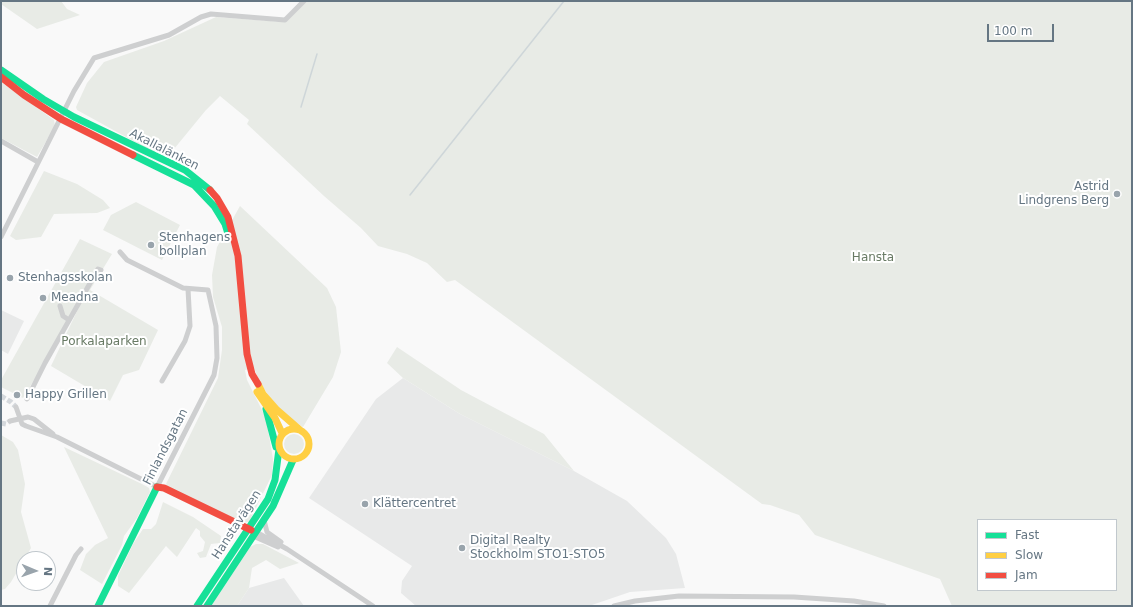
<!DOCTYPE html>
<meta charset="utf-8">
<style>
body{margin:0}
#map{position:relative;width:1133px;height:607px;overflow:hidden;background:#f9f9f9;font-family:"DejaVu Sans",sans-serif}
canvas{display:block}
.frame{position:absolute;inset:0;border:2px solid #657683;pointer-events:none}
.legend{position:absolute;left:977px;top:519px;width:140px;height:72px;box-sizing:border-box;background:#fff;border:1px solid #c1c8cd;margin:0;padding:5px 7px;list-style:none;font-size:12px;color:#657683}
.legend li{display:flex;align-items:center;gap:8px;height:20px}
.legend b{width:20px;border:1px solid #c1c8cd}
.north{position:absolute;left:16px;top:551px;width:40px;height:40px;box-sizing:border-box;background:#fff;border:1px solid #c1c8cd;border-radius:50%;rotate:92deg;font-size:11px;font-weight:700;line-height:16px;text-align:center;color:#657683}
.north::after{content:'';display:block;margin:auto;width:14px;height:18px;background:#99a4ac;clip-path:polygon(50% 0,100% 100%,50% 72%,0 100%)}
.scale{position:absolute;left:987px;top:24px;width:67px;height:18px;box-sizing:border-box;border:2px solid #657683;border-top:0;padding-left:5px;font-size:12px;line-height:14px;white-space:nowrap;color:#657683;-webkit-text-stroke:3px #fff;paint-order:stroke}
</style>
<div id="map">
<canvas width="1133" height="607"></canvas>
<div class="frame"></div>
<ul class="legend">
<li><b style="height:5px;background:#16e098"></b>Fast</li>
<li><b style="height:5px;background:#ffcf43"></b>Slow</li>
<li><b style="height:5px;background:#f24e42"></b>Jam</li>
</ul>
<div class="north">N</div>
<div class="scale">100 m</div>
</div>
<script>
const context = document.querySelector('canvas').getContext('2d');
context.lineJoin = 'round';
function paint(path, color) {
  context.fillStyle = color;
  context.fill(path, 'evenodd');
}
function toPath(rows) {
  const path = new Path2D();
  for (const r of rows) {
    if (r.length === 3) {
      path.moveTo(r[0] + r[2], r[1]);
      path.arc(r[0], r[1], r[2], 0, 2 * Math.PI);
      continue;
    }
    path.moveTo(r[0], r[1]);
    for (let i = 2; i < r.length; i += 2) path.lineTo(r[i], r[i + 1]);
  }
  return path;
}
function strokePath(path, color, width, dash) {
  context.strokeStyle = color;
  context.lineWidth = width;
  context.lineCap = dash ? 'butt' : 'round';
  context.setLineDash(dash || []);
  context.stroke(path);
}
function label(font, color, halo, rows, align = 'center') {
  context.font = font + ' "DejaVu Sans",sans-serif';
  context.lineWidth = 4;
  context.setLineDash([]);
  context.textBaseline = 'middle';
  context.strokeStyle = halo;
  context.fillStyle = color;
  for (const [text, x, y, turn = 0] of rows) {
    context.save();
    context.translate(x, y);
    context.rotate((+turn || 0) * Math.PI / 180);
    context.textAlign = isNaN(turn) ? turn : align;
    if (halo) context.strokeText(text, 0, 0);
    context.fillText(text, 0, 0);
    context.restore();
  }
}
const built = toPath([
 [1,310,24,321,8,354,1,350],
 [403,378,460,414,574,471,627,501,666,538,676,554,685,588,630,592,589,606,416,606,401,593,402,581,412,566,309,498,376,399],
 [284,578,304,606,237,606,249,588]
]);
const green = toPath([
 [1,1,61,1,67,9,80,15,37,29,1,4],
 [300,1,1132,1,1132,606,952,606,940,579,815,535,799,515,770,505,762,504,455,280,447,282,427,263,407,254,378,246,361,228,324,196,247,124,249,120,220,96,206,110,174,149,165,146,157,154,77,110,76,107,87,83,104,62,164,41,216,17,283,22],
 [978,520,1116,520,1116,590,978,590],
 [1,82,54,120,55,126,37,157,1,138],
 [44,171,77,184,103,200,110,208,97,213,54,214,41,237,16,240,10,236],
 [136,202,180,225,162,260,103,230,111,215],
 [240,206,327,288,336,307,341,352,333,377,303,427,285,415,269,396,260,383,254,368,245,370,247,380,266,418,273,459,272,475,249,522,242,523,168,488,166,484,218,378,222,350,222,327,213,297,212,275,217,247],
 [80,239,112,254,90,290,158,330,139,370,123,375,110,401,51,366,79,307,23,398,1,387,1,380],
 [397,347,461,390,544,434,574,471,460,414,403,378,387,363],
 [294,444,10],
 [1,435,13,442,18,450,25,484,21,512,31,548,11,582,5,589,1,590],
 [64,447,142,484,149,488,150,492,137,518,124,536,122,545,102,584,80,570,86,554,95,545,108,538],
 [163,502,193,517,221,536,220,543,211,544,206,557,200,558,197,553,203,551,205,542,200,536,200,531,196,528,177,557,166,546,129,593,118,586,118,576,133,544,143,529,151,529,156,524],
 [256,544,263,544,299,563,280,569,266,560,252,568,249,588,237,606,211,606,250,547]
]);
const stream = toPath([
 [301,107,317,54],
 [410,195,564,1]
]);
const streetTunnel = toPath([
 [1,396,11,402,16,407],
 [1,423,6,424,10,421]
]);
const street = toPath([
 [1,141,38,162],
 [1,237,74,91,94,58,169,35,201,17,211,14,285,20,304,1],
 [60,306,63,316,69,320],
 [162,381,185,341,190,326,188,289],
 [27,399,45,363,98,269,101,270],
 [16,407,22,424,26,426,57,437,157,487,214,375,217,358,216,326,208,290,183,288,127,260,120,252],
 [10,421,28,417,34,419,53,434],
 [264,520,267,532,281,542],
 [256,532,287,549,373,606],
 [253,536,278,547],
 [50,606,76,555,81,549],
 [614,606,635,601,679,596,794,597,854,601,884,606]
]);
const fast = toPath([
 [1,70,43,99,74,117,185,170,210,190],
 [133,155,194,185,214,206,225,224,229,237],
 [266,409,276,447],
 [98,606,157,487],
 [197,606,268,499,275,480,279,449],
 [207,606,273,506,293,460]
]);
const slow = toPath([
 [258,384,263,394,277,410,300,430],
 [257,392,275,418,282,433],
 [294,444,15]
]);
const jam = toPath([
 [1,77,24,95,61,119,133,155],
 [210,190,217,198,228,217,238,256,247,354,252,374,258,384],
 [157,487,164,488,251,530]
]);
const markers = [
 [1117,194,4,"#99a4ac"],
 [151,245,4,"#99a4ac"],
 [10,278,4,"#99a4ac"],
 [43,298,4,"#99a4ac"],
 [17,395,4,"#99a4ac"],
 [365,504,4,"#99a4ac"],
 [462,548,4,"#99a4ac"]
];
const streetNames = [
 ["Akallalänken",164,150,27],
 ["Finlandsgatan",166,447,-63],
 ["Hanstavägen",237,525,-57]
];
const poiNames = [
 ["Astrid",1109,187,"right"],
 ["Lindgrens Berg",1109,201,"right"],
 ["Stenhagens",159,238],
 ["bollplan",159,252],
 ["Stenhagsskolan",18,278],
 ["Meadna",51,298],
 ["Happy Grillen",25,395],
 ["Klättercentret",373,504],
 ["Digital Realty",470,541],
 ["Stockholm STO1-STO5",470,555]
];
const parkNames = [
 ["Hansta",873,258],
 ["Porkalaparken",104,342]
];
paint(built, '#e8e9e9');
paint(green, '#e8ebe6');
strokePath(stream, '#ced6d9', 1.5);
strokePath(streetTunnel, '#d4d8dc', 5, [5, 2.5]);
strokePath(street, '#cecfd0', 5);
strokePath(fast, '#16e098', 7);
strokePath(slow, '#ffcf43', 7);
strokePath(jam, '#f24e42', 7);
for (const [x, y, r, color] of markers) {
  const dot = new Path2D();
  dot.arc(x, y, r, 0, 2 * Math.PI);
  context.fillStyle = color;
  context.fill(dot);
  strokePath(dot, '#fff', 1.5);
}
label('12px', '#657683', '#fff', streetNames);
label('12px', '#657683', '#fff', poiNames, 'left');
label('12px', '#687a64', '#fff', parkNames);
</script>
